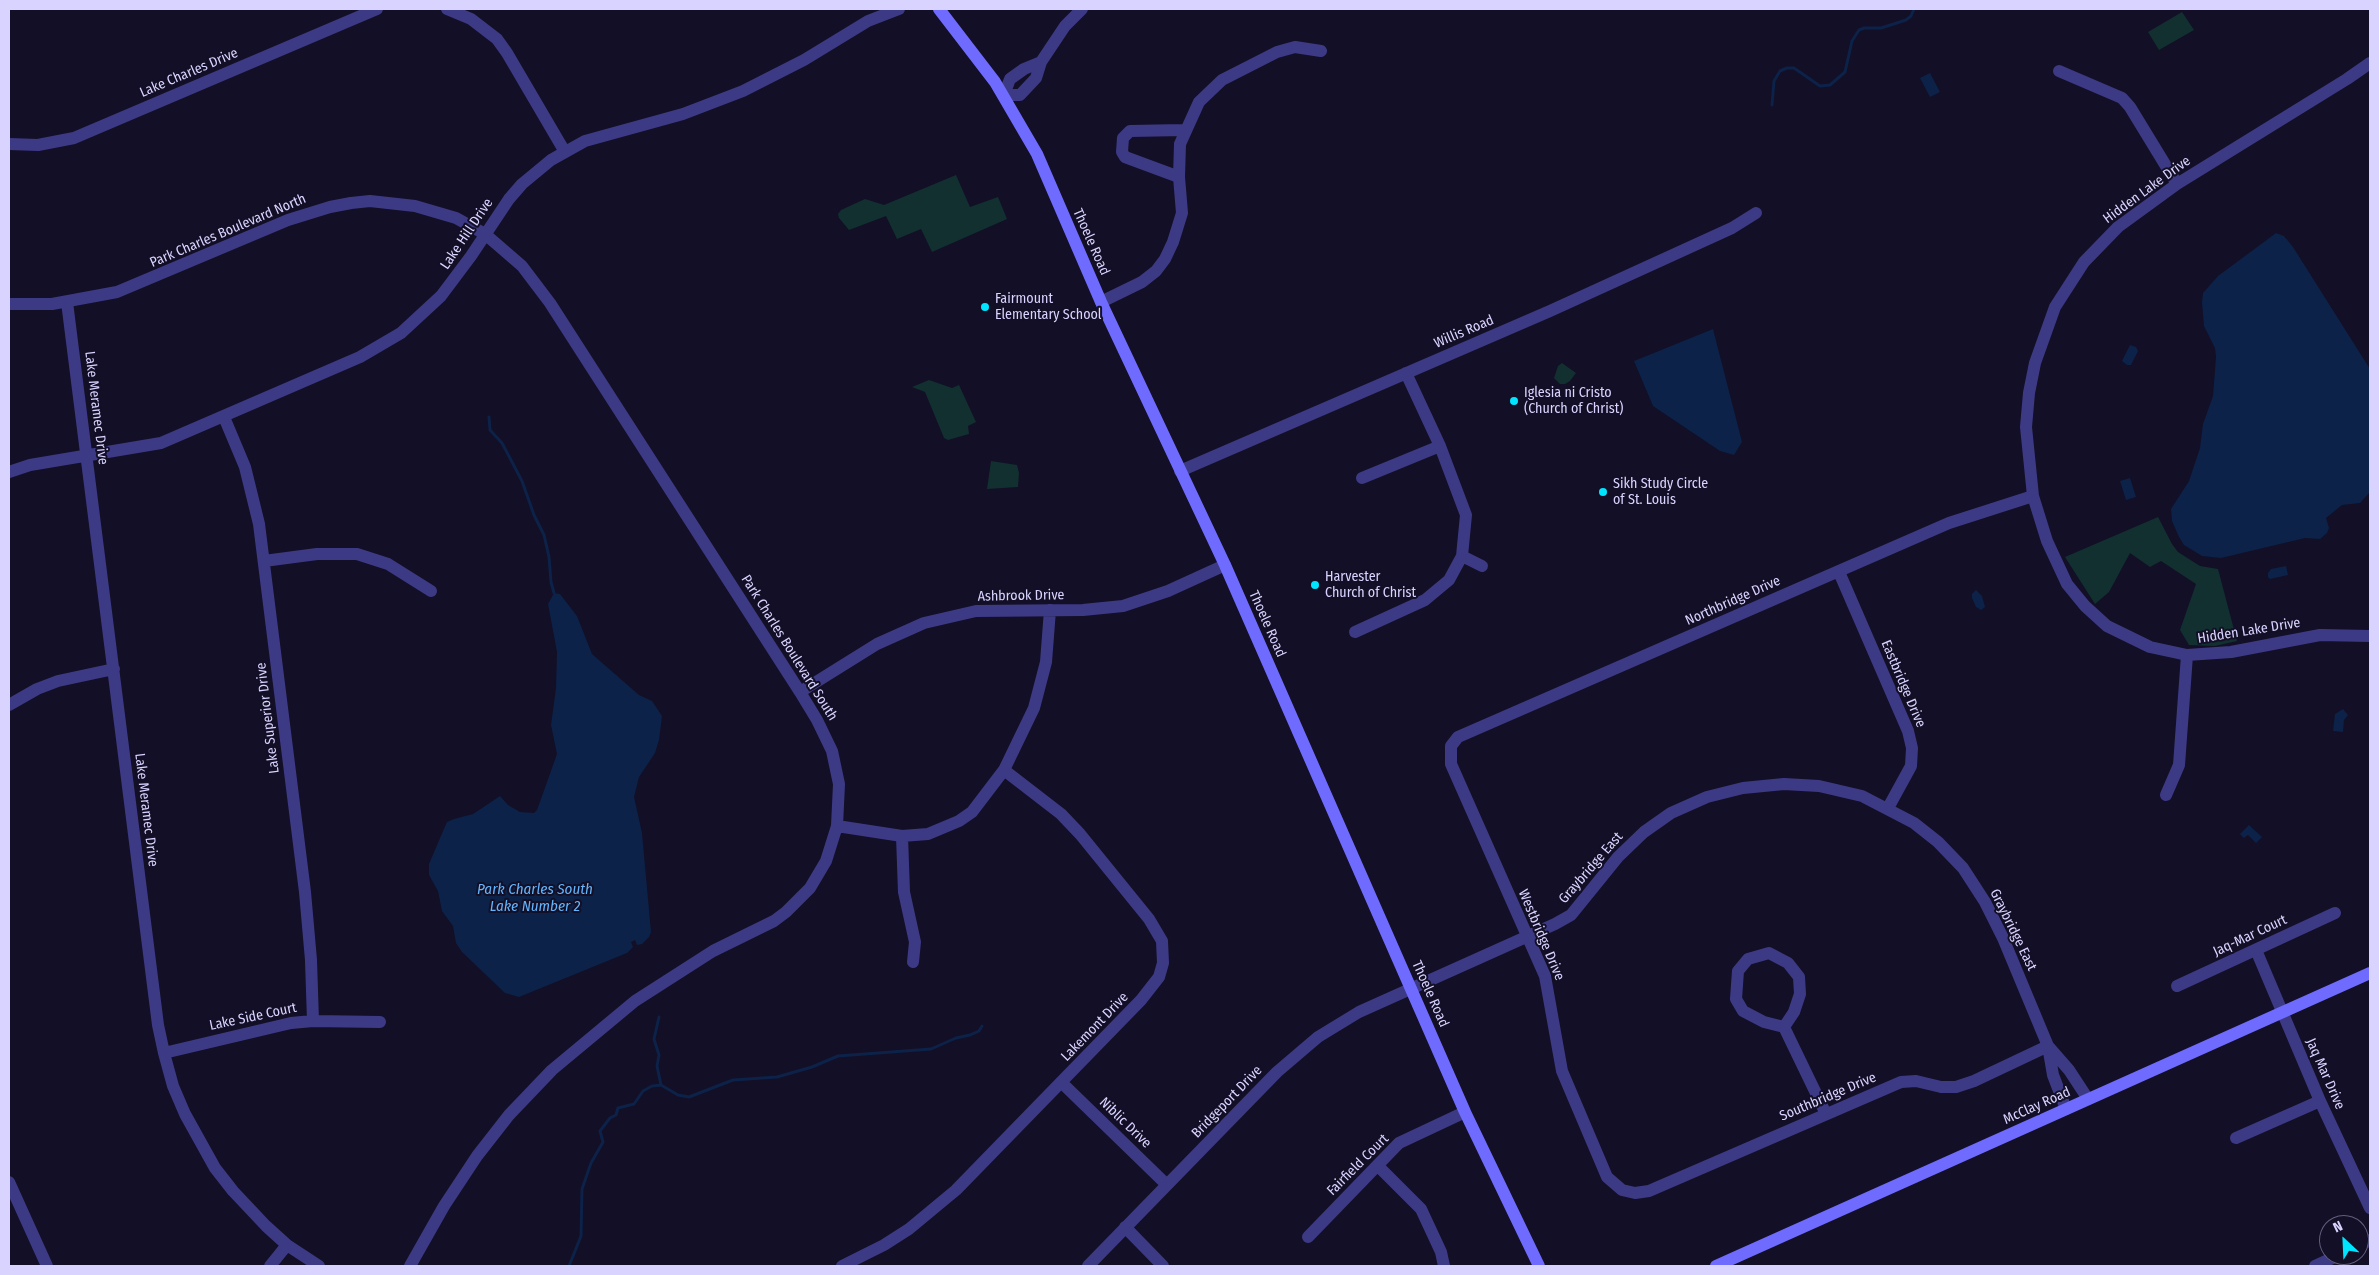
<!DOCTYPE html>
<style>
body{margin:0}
#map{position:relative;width:2379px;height:1275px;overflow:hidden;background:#130f26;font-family:"Fira Sans Condensed",sans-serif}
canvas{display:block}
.frame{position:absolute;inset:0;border:10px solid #d9d4ff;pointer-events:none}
.north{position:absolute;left:2319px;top:1215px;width:50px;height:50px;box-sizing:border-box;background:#130f26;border:1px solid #625e7d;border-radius:50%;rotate:335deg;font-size:14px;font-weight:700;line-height:20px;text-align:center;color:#d9d4ff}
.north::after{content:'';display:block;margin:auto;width:18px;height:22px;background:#00e5ff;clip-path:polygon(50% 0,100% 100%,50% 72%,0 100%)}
</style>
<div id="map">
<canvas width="2379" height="1275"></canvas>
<div class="frame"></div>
<div class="north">N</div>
</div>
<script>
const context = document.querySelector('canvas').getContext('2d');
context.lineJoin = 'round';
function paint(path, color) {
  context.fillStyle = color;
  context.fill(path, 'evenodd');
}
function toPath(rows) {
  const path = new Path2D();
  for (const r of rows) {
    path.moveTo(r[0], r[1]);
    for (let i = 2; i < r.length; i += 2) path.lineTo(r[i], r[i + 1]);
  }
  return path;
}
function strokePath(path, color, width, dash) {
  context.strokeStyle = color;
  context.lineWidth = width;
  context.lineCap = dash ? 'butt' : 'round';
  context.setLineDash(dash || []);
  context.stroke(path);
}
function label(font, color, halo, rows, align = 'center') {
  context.font = font + ' "Fira Sans Condensed",sans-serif';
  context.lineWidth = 4;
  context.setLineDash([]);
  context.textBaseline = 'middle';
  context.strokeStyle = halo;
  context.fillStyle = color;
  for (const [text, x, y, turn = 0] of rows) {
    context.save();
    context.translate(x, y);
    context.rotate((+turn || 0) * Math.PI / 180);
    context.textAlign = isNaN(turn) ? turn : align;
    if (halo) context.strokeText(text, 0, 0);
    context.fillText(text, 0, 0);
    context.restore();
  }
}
const green = toPath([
 [2182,12,2194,30,2159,50,2148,32],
 [956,175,970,207,998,197,1007,219,932,252,921,229,897,239,886,216,849,230,839,218,838,214,841,210,865,199,884,205],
 [1562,363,1576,373,1570,381,1565,384,1560,384,1554,378,1558,366],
 [929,380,952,388,959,385,976,422,968,426,969,434,948,440,944,438,925,392,912,387],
 [991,461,1017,465,1019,473,1018,487,987,489],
 [2158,517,2172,544,2178,552,2200,566,2218,569,2237,641,2215,646,2189,645,2180,630,2196,584,2161,561,2150,567,2130,553,2109,592,2095,604,2065,557]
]);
const water = toPath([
 [1930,73,1940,92,1930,97,1920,78],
 [2276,233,2284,236,2293,247,2370,369,2370,492,2360,503,2342,505,2326,518,2329,528,2327,533,2320,539,2305,538,2221,558,2202,556,2184,545,2179,537,2172,521,2171,509,2189,481,2200,448,2203,424,2213,396,2216,357,2215,348,2204,326,2202,302,2203,293,2218,276],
 [1713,329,1742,442,1734,455,1720,451,1653,406,1634,361],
 [2130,345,2136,347,2138,351,2131,365,2127,365,2122,361],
 [2130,478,2136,497,2126,500,2120,481],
 [2286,566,2288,575,2270,579,2268,577,2268,573,2271,569],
 [1976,590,1982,596,1985,607,1981,610,1976,607,1972,598,1972,594],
 [554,593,560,594,577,616,592,654,639,695,652,701,662,716,659,740,655,753,639,777,634,797,642,833,651,932,649,937,642,944,637,945,635,940,631,942,633,947,627,953,519,997,505,993,462,952,456,943,453,926,442,911,438,891,429,875,429,864,443,831,447,822,454,819,473,814,500,796,508,805,520,812,534,813,537,810,557,754,551,725,556,688,557,652,548,604],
 [2343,709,2348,715,2344,720,2343,732,2333,731,2335,714],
 [2249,825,2262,837,2256,843,2248,835,2244,838,2240,834]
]);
const stream = toPath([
 [1772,105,1774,81,1780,71,1787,68,1794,68,1820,86,1830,85,1845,72,1852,41,1859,30,1864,28,1881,28,1906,20,1911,16,1914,9],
 [489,417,490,430,502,443,522,481,534,515,544,535,549,557,551,582,554,593],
 [659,1017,654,1039,659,1055,657,1066,661,1085],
 [569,1266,581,1236,582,1189,591,1163,603,1142,600,1131,610,1118,616,1115,618,1108,634,1104,643,1091,652,1086,661,1085,678,1095,689,1097,733,1080,777,1077,812,1067,838,1056,931,1049,956,1038,970,1035,979,1031,982,1026]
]);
const street = toPath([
 [447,9,471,19,497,39,507,53,565,152],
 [1041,62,1024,69,1010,79,1004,95,1020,95,1036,78,1041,62,1065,26,1082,9],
 [2370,63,2347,79,2177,184,2118,227,2084,262,2055,307,2035,363,2029,393,2026,427,2033,496,2047,541,2067,584,2085,606,2107,626,2150,647,2187,655,2231,652,2320,635,2370,636],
 [2059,71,2122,98,2130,107,2177,184],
 [9,144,38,145,74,138,377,9],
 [1179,177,1125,157,1122,152,1123,138,1130,131,1184,130],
 [67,302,158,1025,164,1053,173,1086,185,1114,215,1168,233,1191,266,1226,287,1245,319,1266],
 [1101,302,1142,282,1156,271,1165,259,1173,242,1182,213,1179,177,1180,144,1199,102,1222,80,1277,52,1295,47,1321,51],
 [9,304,52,304,117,292,288,220,330,207,351,203,370,201,415,206,456,218,485,234,522,266,550,303,800,692,817,720,832,751,839,784,837,826,826,861,810,888,786,912,774,921,713,951,635,1001,552,1070,509,1115,477,1156,444,1206,410,1266],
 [224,417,245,467,259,524,305,892,311,960,313,1021],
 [1180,471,1550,311,1732,228,1756,213],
 [9,472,30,465,161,443,360,357,401,333,441,296,471,256,509,199,522,184,551,160,585,141,683,114,743,91,804,60,868,21,899,9],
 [1362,478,1440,446],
 [2033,496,1949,523,1458,737,1451,746,1451,764,1545,976,1562,1071,1607,1177,1622,1190,1635,1193,1649,1191,1901,1082,1916,1081,1941,1087,1956,1087,1974,1081,2048,1046],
 [1462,556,1482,566],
 [264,561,317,554,357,554,388,564,431,591],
 [1839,572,1908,731,1912,748,1911,766,1888,808],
 [1355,632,1425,600,1449,580,1462,556,1466,515,1440,446,1406,373],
 [800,692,877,644,924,623,976,611,1083,610,1123,606,1168,591,1225,565],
 [9,705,37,689,58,681,114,669],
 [2166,795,2179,765,2187,655],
 [837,826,902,836,928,834,959,821,972,812,1004,770,1034,708,1046,662,1050,610],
 [902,836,904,892,915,942,913,962],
 [2256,950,2320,1101,2370,1208],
 [2177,986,2335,913],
 [1784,1027,1794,1012,1800,994,1799,977,1788,963,1769,953,1748,959,1738,971,1736,999,1743,1011,1764,1022,1784,1027,1826,1114],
 [2048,1046,2069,1070,2088,1099],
 [164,1053,291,1023,313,1021,380,1022],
 [1061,1082,1167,1185],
 [2236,1138,2320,1101],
 [1378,1166,1421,1209,1441,1252,1444,1266],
 [9,1182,47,1266],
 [1125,1227,1163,1266],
 [1308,1237,1399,1143,1465,1112],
 [2359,1246,2370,1240],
 [270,1266,287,1245],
 [842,1266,884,1245,909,1229,956,1190,1141,1000,1159,977,1163,963,1162,941,1149,919,1080,834,1061,814,1004,770],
 [1088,1266,1277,1072,1318,1037,1359,1012,1555,924,1571,915,1618,857,1644,832,1671,813,1707,797,1743,788,1784,784,1819,786,1862,796,1914,823,1938,842,1963,868,1985,902,2003,938,2048,1046,2053,1075,2066,1109],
 [2315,1266,2339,1255]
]);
const secondary = toPath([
 [939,9,995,82,1037,154,1101,302,1225,565,1465,1112,1539,1266],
 [1716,1266,2370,973]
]);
const markers = [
 [985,307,5,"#00e5ff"],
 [1514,401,5,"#00e5ff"],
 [1603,492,5,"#00e5ff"],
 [1315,585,5,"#00e5ff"]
];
const streetNames = [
 ["Lake Charles Drive",189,73,-23],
 ["Hidden Lake Drive",2147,190,-36],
 ["Park Charles Boulevard North",228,231,-23],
 ["Lake Hill Drive",467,234,-56],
 ["Thoele Road",1091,242,66],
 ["Willis Road",1464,332,-23],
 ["Lake Meramec Drive",96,408,83],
 ["Ashbrook Drive",1021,596,-1],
 ["Northbridge Drive",1733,601,-24],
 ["Thoele Road",1267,624,66],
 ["Hidden Lake Drive",2249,631,-9],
 ["Park Charles Boulevard South",789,648,58],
 ["Eastbridge Drive",1903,684,67],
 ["Lake Superior Drive",268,718,-97],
 ["Lake Meramec Drive",146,810,83],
 ["Graybridge East",1591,868,-49],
 ["Graybridge East",2013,930,64],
 ["Westbridge Drive",1541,935,67],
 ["Jaq-Mar Court",2250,936,-25],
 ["Thoele Road",1430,994,66],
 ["Lake Side Court",253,1017,-12],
 ["Lakemont Drive",1095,1027,-46],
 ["Jaq Mar Drive",2325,1074,66],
 ["Southbridge Drive",1828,1097,-23],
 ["Bridgeport Drive",1227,1102,-46],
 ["McClay Road",2037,1106,-24],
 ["Niblic Drive",1125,1123,44],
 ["Fairfield Court",1358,1165,-45]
];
const poiNames = [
 ["Fairmount",995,299],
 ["Elementary School",995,315],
 ["Iglesia ni Cristo",1524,393],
 ["(Church of Christ)",1524,409],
 ["Sikh Study Circle",1613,484],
 ["of St. Louis",1613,500],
 ["Harvester",1325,577],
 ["Church of Christ",1325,593]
];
const waterNames = [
 ["Park Charles South",535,890],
 ["Lake Number 2",535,907]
];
paint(green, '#12302f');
paint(water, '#0c2248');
strokePath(stream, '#0c2248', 3);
strokePath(street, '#3d3a85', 12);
strokePath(secondary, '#6f6bff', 12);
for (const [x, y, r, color] of markers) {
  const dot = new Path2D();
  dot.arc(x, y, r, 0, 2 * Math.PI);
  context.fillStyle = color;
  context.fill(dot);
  strokePath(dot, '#130f26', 2);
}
label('14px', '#d9d4ff', '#130f26', streetNames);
label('14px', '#d9d4ff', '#130f26', poiNames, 'left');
label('italic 15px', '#62b6ff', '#130f26', waterNames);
</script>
